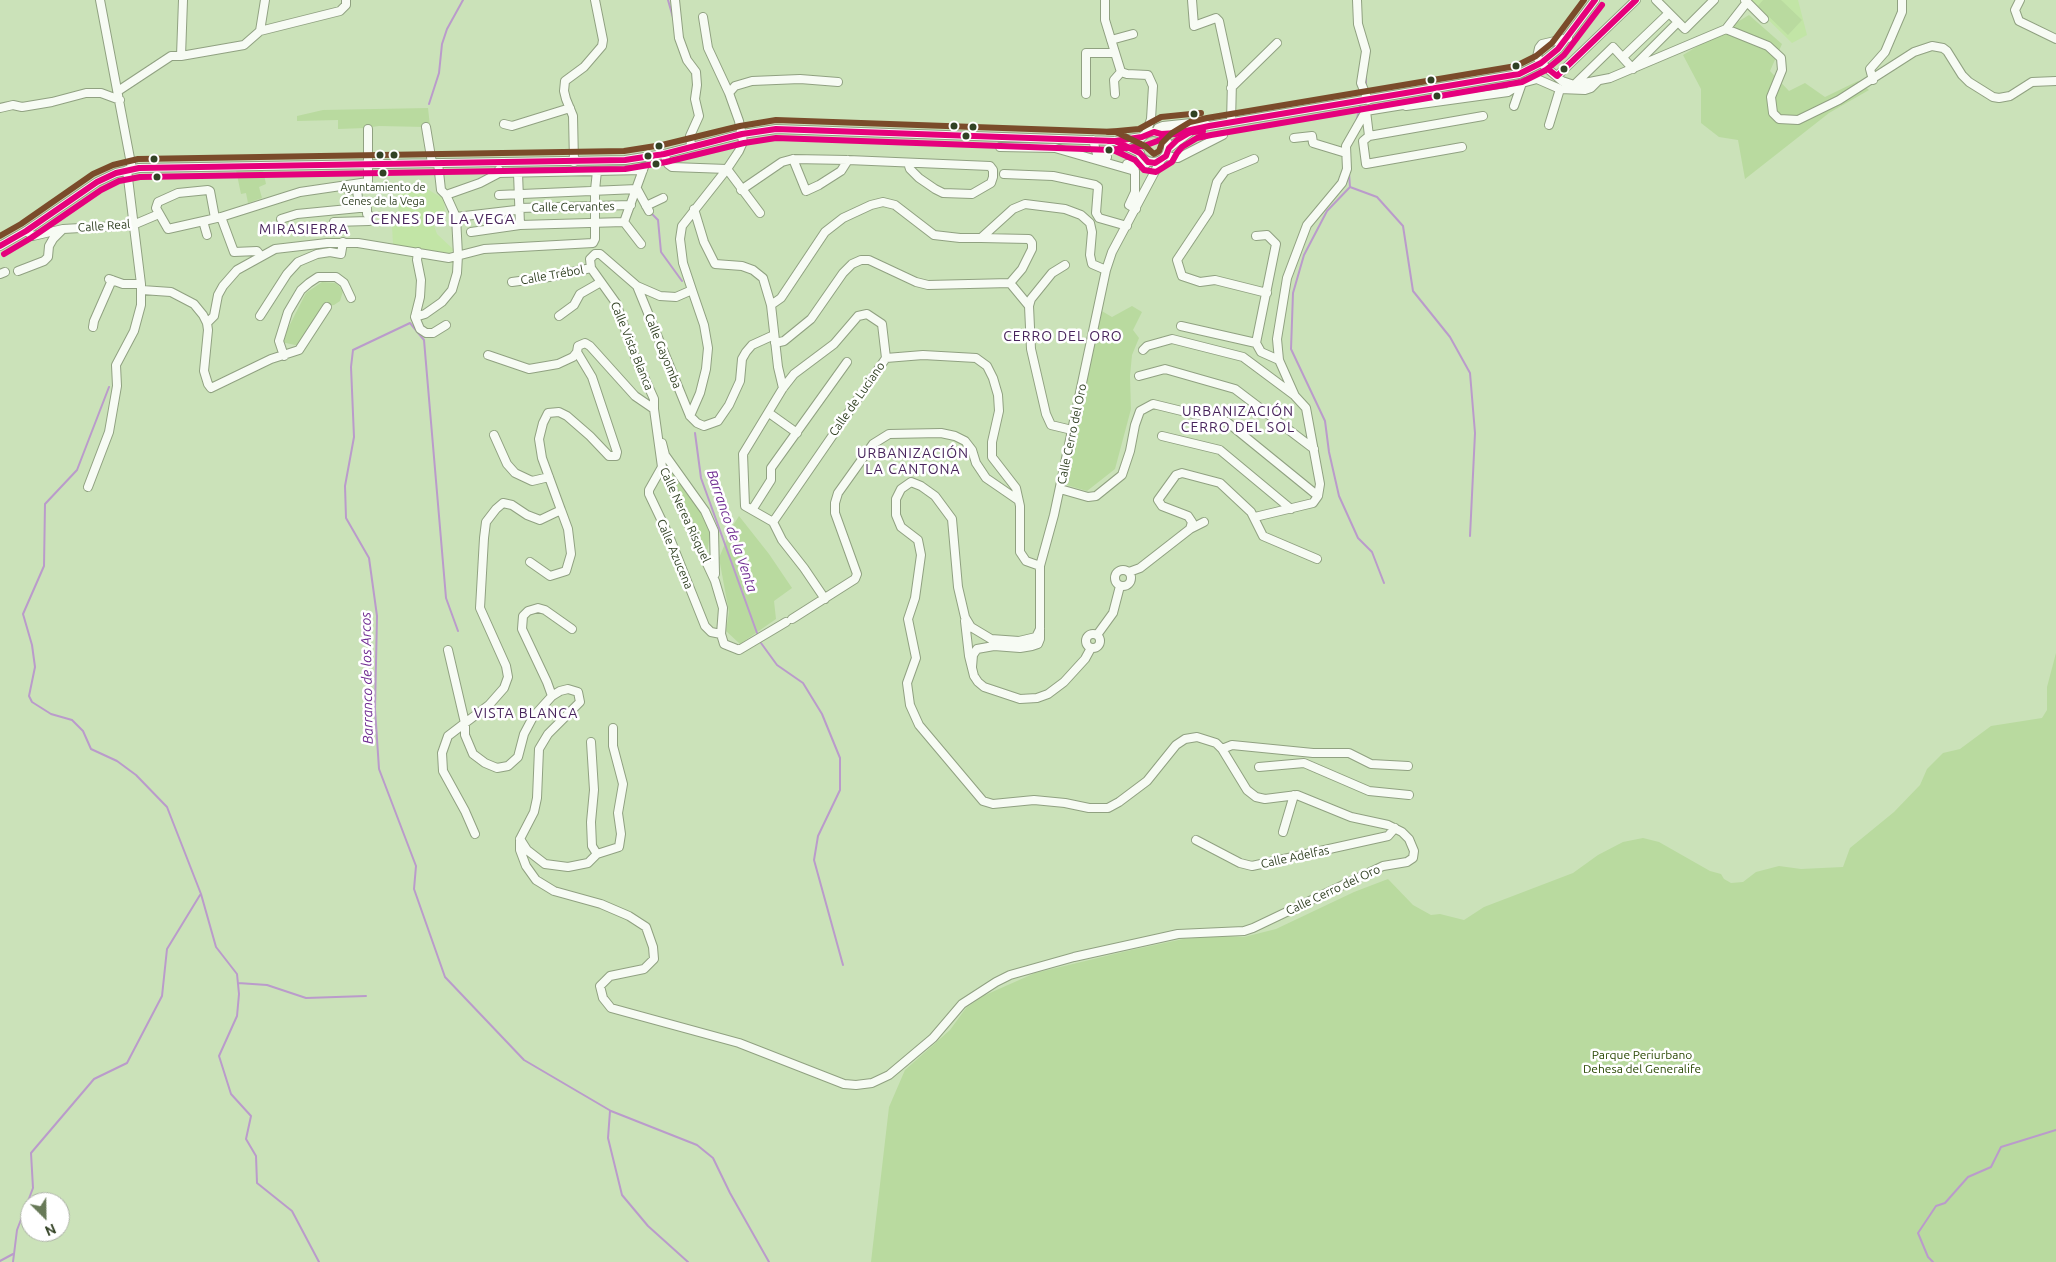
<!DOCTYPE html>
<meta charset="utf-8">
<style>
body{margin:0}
#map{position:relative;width:2056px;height:1262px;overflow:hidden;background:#cbe2b9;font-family:Ubuntu,sans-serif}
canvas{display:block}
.north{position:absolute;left:20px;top:1192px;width:50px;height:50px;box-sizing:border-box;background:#fff;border:1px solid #adb3a7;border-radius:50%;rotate:157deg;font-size:14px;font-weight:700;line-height:20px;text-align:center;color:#324224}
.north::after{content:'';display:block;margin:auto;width:18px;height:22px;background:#687a58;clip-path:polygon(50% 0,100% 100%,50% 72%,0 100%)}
</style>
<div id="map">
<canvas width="2056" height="1262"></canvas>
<div class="north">N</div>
</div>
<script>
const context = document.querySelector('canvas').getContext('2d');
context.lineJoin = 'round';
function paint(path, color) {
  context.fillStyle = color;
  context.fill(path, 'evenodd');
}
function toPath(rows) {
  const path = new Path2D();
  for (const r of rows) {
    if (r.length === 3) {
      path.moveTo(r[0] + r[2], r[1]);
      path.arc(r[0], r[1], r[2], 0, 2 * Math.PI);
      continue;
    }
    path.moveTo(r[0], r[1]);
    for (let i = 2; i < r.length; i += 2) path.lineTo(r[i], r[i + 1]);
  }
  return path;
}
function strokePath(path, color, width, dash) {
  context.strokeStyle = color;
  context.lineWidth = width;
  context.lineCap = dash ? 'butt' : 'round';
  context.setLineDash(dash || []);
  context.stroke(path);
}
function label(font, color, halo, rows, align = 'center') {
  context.font = font + ' Ubuntu,sans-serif';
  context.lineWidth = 5;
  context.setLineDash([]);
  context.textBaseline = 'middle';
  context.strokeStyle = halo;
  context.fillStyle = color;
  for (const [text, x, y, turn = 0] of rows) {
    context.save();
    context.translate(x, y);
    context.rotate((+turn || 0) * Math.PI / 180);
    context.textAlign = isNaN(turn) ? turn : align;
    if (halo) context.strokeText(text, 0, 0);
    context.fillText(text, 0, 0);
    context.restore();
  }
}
const built = toPath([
 [1748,0,1798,0,1807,35,1792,43],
 [398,189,427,189,444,199,445,215,431,217,437,234,454,250,449,253,393,245,392,225,399,225]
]);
const green = toPath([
 [1763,0,1781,0,1802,20,1788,35,1758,6],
 [1749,15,1782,44,1770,71,1789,91,1805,83,1825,97,1858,81,1869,90,1829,113,1745,179,1738,140,1719,137,1701,123,1701,89,1683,55],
 [428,108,430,126,426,127,379,126,365,128,338,129,338,120,297,121,297,116,323,110],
 [236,170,263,170,266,184,259,187,262,198,248,203,246,193,241,194],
 [322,282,335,283,339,286,343,291,340,301,334,305,327,306,300,346,281,342,306,293],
 [1132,306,1142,312,1133,330,1139,338,1132,355,1130,376,1131,409,1115,469,1087,491,1063,484,1100,310,1112,317],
 [663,463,673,474,698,507,710,533,707,554],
 [739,516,769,554,792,588,774,601,776,619,740,644,726,631,729,612,719,558,732,527],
 [2056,653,2056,1262,871,1262,889,1107,905,1070,950,1030,966,1008,983,996,1035,973,1127,951,1183,939,1217,936,1244,937,1276,929,1354,892,1388,879,1413,905,1431,915,1440,914,1464,920,1484,907,1573,873,1598,855,1623,842,1643,838,1659,842,1710,871,1721,874,1724,879,1731,883,1743,882,1756,872,1779,866,1801,869,1843,867,1850,848,1894,812,1920,785,1927,769,1943,753,1960,749,1991,726,2042,718,2047,710,2047,687]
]);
const stream = toPath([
 [668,0,674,21],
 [1366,76,1366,86],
 [429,104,439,73,442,44,447,29,463,0],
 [1356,122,1361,103],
 [1349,173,1350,187,1327,211,1304,255,1293,293,1291,349,1325,421,1329,452,1339,496,1358,538,1372,552,1384,583],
 [1350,187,1377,197,1403,226,1413,291,1450,337,1470,373,1475,433,1470,536],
 [652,214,658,220,661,252,682,281],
 [109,387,77,470,45,504,44,566,23,614,32,645,35,667,29,696,32,702,51,714,72,720,83,731,91,749,117,761,136,775,167,807,201,894,216,947,237,974,239,994,237,1016,219,1056,231,1094,251,1116,246,1139,256,1156,257,1183,292,1211,319,1262],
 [695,433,701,478,757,633],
 [458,631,446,598,424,340,410,323,353,350,351,367,354,437,345,486,346,518,369,558,377,616,375,709,379,769,416,866,414,889,445,977,524,1060,611,1111,697,1145,713,1158,730,1193,769,1262],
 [761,643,777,665,803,683,822,714,840,758,840,790,818,836,814,860,843,965],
 [238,983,267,985,306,998,366,996],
 [610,1111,608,1138,622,1195,648,1226,688,1262],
 [0,1261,13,1254],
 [13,1262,17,1230,33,1188,31,1153,94,1079,127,1063,162,996,167,949,200,895],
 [1933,1262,1928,1257,1918,1233,1936,1206,1945,1203,1968,1177,1991,1167,2001,1147,2056,1130]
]);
const minor = toPath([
 [100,0,132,169],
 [265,0,260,31,340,11,346,5,346,0],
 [675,0,679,38,687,60,696,72,697,85,695,99,699,116,690,136,691,146],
 [1105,0,1105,20,1121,72,1127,74,1148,75,1153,86,1151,119,1146,134],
 [1192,0,1194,26,1216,18,1219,21,1232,81,1231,122],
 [1357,0,1358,24,1366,51,1361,83,1368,100],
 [1656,0,1685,29,1714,0],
 [1745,0,1764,19],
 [2020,0,2015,10,2019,21,2056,39],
 [703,17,708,48,729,93],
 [1726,29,1747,2],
 [1568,38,1542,44,1539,48,1537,57,1541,63,1562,81,1574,85,1610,78,1726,29,1768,46,1781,58,1782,70,1771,97,1773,113,1779,119,1798,120,1839,100,1914,52,1932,46,1943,48,1947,51,1962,75,1969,82,1993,97,1999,98,2010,96,2032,82,2056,81],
 [1111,40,1133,34],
 [181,56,183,0],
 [1623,57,1669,13],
 [1633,67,1678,22],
 [1557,76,1636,0],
 [1873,80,1870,69,1885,52,1902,12,1902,0],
 [838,82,800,79,752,81,735,86,729,93,739,121,743,142,739,151,727,169,682,226,680,239,683,263,692,290,676,297,660,296,637,286,600,254,595,254,590,259,591,268,616,303,633,352,654,399,654,409,635,396,590,346,585,343,578,346,577,352,592,377,617,452,616,456,609,456,590,436,567,416,559,412,548,413,543,423,539,439,542,458,561,510,540,520,527,515,512,505,503,503,496,509,486,522,484,538,480,608,506,666,508,677,504,688,489,705,465,723,465,735,473,754,485,763,497,768,508,766,518,757,524,734,533,717,552,696,560,691,568,689,578,692,580,702,548,734,539,749,537,798,534,812,520,839,520,850,526,866,536,880,554,891,601,904,629,916,646,927,653,947,654,959,644,969,610,976,600,986,603,998,611,1008,739,1043,844,1084,856,1085,872,1083,889,1075,933,1038,962,1004,996,982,1010,975,1074,957,1160,938,1178,934,1244,931,1253,928,1383,866,1407,862,1413,858,1414,851,1409,839,1402,832,1388,825,1351,817,1297,795,1265,799,1256,797,1247,790,1222,749,1216,743,1197,737,1185,739,1176,745,1147,781,1119,802,1108,808,1089,808,1065,803,1034,800,993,804,983,801,919,725,910,705,907,683,916,658,908,619,915,598,921,555,918,540,901,527,896,515,896,499,901,489,911,482,921,486,935,496,952,519,958,587,965,617,971,627,991,639,1019,641,1036,637,1040,629],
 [1574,85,1613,47,1633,69],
 [1231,88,1277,43],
 [118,91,171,56,181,56,244,45,260,31],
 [1086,94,1086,53,1114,53],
 [1115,94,1114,80,1121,72],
 [1406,106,1508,92,1522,83,1537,79,1560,89,1585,90,1591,88,1598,81],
 [1514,106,1522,83],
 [0,108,13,105,22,107,52,102,86,93,101,93,120,100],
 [1366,111,1369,136,1363,141,1366,164,1462,147],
 [1366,111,1403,105],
 [504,124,512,126,570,108],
 [1549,125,1560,89],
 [426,127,432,163],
 [1156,132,1158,128,1163,126,1201,122,1209,126],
 [1153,147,15],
 [1161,134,1519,74,1541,63,1558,49,1595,0],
 [1369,136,1483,116],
 [1294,138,1312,136,1313,143,1346,153],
 [1093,140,1097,154,1107,157],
 [1115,141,1140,153],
 [1000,147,1055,148,1135,171,1135,192,1129,205,1136,209],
 [1169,148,1190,132],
 [664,154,668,164,672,167,727,169,760,213],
 [1166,156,1178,158,1223,135],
 [793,159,806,191,819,185,841,171,848,160],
 [1254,159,1225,171,1217,182,1209,212,1177,260,1182,276,1200,282,1215,280,1267,293],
 [574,162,573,116,566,99,564,91,565,81,584,67,602,46,603,40,595,0],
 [1127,164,1145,165,1148,162],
 [499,173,643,170],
 [518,173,520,225],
 [1004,174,1053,176,1095,185,1098,187,1096,213,1099,218,1127,226],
 [357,189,359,208],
 [348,190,368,187,368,129],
 [741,190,782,162,793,159,848,160,990,166,993,170,993,177,991,183,972,194,943,193,935,189,919,178,910,169,908,163],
 [446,195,480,183,499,173,499,170],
 [499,195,637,189,649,211],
 [646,206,663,198],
 [694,209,704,242,715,264,742,266,753,270,763,278,771,305,778,367,783,388],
 [221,217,234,252,257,251,261,256],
 [456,217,516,210,519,208,631,205],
 [215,218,210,191,208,190,178,193,158,202,156,208,168,229,208,220,221,217,300,192,368,182],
 [281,219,297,214,359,208,367,208,367,214,369,215,369,221,334,222],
 [203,221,207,235],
 [624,222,644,167],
 [624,222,641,244],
 [26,231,33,236,63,229,133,225,159,214],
 [471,232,520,225,624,222],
 [1256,236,1267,235,1276,244,1256,343,1261,352,1279,360],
 [981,238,1029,239,1032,243,1032,249,1022,269,1010,283],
 [0,246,26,231,97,182,116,173,139,168,625,160,664,154,742,134,776,129,1115,141,1142,137],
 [418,252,417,260,421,280,420,297,415,317,420,329,426,333,433,333,446,325],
 [18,271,44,261,48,257,49,246,53,239,62,230],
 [0,274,5,272],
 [109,279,123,284,141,284],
 [512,282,549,277,591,268],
 [637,286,690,416,697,423,704,426,718,421,729,405,740,381,742,359,746,352,752,345,774,335],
 [142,290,171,292,194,304,203,315,207,323,208,330,204,371,208,384,211,388,271,359,299,350,327,307],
 [771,305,781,298,825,232,843,218,871,205,883,202,895,205,934,235,960,238,981,238,1013,209,1025,204,1065,209,1081,215,1090,223,1092,232,1090,255,1092,264,1106,270],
 [1029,306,1031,299,1052,273,1065,265],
 [260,316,287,274,298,262,317,254,330,252,341,254,343,242],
 [559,316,574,305,580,294,601,282],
 [415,317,425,314,442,302,452,290,457,273,458,255,456,217,446,195,441,190,438,163],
 [207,323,214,316,218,295,223,286,237,270,275,249,327,243,358,243,449,258,484,249,593,243,595,239,595,190,597,171],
 [1181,326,1256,343],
 [93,327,94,321,112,280],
 [775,343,784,341,811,319,843,273,852,264,861,260,869,260,916,282,928,285,1010,283,1029,306,1031,349,1046,414,1051,425,1072,430],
 [1143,350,1147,346,1172,339,1243,357,1294,395],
 [488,355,529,369,558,364,573,357,577,352],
 [284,356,279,341,288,312,301,290,309,283,318,277,336,277,344,283,351,298],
 [1139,376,1165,369,1235,389,1314,449],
 [654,409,662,467,715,581,723,608,721,634,724,644,739,650,786,622],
 [769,413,797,433],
 [690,416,700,393,706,369,708,348,704,325,692,290],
 [494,435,507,464,515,473,532,481,549,477],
 [1162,436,1220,450,1291,509],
 [662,443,665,455,705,511,714,531,715,574],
 [662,467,649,490,649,494,669,536,705,626,711,632,721,634],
 [88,487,109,432,117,386,116,365,134,331,141,305,141,284,127,170],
 [1060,489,1088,497,1096,496,1122,475,1130,451,1135,425,1140,411,1153,404,1227,422,1318,496],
 [752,510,771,480,771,468,847,362],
 [1255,517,1313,503,1318,496,1320,484,1306,408,1295,396,1279,360,1277,339,1287,278,1307,225,1342,183,1347,169,1346,146,1366,111],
 [773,522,886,358,923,355,976,358,987,366,993,378,998,395,999,411,992,442,992,457,1016,488,1020,506,1020,552,1026,561,1040,566],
 [1190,529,1204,522],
 [530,562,550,576,566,571,571,554,568,529,561,510],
 [1123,578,8],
 [1129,572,1140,568,1190,529,1192,522,1188,516,1162,506,1158,500,1176,475,1182,473,1220,483,1251,512,1263,536,1317,559],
 [825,599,804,568,782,540,773,522,745,506,743,454,783,388,794,374,834,344,858,316,867,314,882,324,886,358],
 [792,619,855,579,857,574,835,513,835,503,838,493,873,444,889,434,941,433,955,436,965,441,972,450,976,463,986,478,1018,500],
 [965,621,969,656,974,676,978,682,984,687,1020,699,1037,698,1048,694,1064,682,1085,659,1091,648],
 [1093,641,7],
 [1097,635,1113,613,1120,586],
 [448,650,465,723,448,736,442,753,443,771,465,811,475,834],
 [972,667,973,655,977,649,994,646,1020,648,1032,646,1038,644,1040,639,1040,566,1054,515,1106,270,1112,252,1161,160],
 [552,696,547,682,522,629,523,616,528,611,538,608,545,610,572,629],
 [591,742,594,790,591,822,592,846,597,854],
 [1222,749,1232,745,1313,753,1349,753,1371,764,1408,766],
 [1259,767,1304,763,1369,791,1409,795],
 [1283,832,1294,795],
 [520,839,527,850,545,864,568,867,588,863,597,854,619,847,621,834,618,813,623,784,613,746,613,728],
 [1196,840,1240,863,1252,866,1388,836,1395,828]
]);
const bus1 = toPath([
 [1548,69,1557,76,1636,0],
 [1108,141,1115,141,1140,153,1148,162,1155,163,1166,156,1169,148,1177,140,1194,130],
 [0,246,26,231,97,182,116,173,139,168,625,160,664,154,742,134,776,129,1115,141,1142,137,1154,132,1161,134,1177,133,1209,126,1519,74,1541,63,1558,49,1595,0]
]);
const bus2 = toPath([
 [1109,150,1144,146,1160,140,1165,135,1203,131],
 [4,254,31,238,101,190,119,181,140,177,625,169,666,162,744,143,776,138,1113,150,1135,160,1144,170,1156,172,1172,162,1177,153,1182,147,1197,138,1211,135,1522,82,1546,70,1564,55,1602,5]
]);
const bus3 = toPath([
 [1107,132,1139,129,1161,117,1201,113],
 [0,236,21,224,93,174,113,165,138,159,624,151,662,145,740,126,776,120,1116,132,1145,146,1154,154,1159,151,1162,143,1172,133,1190,122,1207,118,1516,66,1536,56,1552,43,1584,0]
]);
const markers = [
 [1516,66,4.5,"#324224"],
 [1564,69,4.5,"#324224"],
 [1431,80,4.5,"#324224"],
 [1437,96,4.5,"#324224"],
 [1194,114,4.5,"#324224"],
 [954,126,4.5,"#324224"],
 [973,127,4.5,"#324224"],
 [966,136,4.5,"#324224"],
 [659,146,4.5,"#324224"],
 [1109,150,4.5,"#324224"],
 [380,155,4.5,"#324224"],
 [394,155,4.5,"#324224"],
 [648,156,4.5,"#324224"],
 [154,159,4.5,"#324224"],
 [656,164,4.5,"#324224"],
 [383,173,4.5,"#324224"],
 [157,177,4.5,"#324224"]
];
const busNames = [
 ["Ayuntamiento de",383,187],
 ["Cenes de la Vega",383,201]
];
const streetNames = [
 ["Calle Cervantes",573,207,-1],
 ["Calle Real",104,226,-4],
 ["Calle Trébol",552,275,-10],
 ["Calle Vista Blanca",632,346,68],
 ["Calle Gayomba",663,351,68],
 ["Calle de Luciano",857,399,-55],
 ["Calle Cerro del Oro",1072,434,-78],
 ["Calle Nerea Risquel",685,515,65],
 ["Calle Azucena",675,554,67],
 ["Calle Adelfas",1295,857,-12],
 ["Calle Cerro del Oro",1333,890,-25]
];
const parkNames = [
 ["Parque Periurbano",1642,1055],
 ["Dehesa del Generalife",1642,1069]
];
const neighbourhoodNames = [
 ["MIRASIERRA",304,229],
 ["CERRO DEL ORO",1063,336],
 ["URBANIZACIÓN",1238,411],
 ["CERRO DEL SOL",1238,427],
 ["URBANIZACIÓN",913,453],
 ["LA CANTONA",913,469],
 ["VISTA BLANCA",526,713]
];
const waterNames = [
 ["Barranco de la Venta",732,531,71],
 ["Barranco de los Arcos",367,678,-91]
];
const quarterNames = [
 ["CENES DE LA VEGA",443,219]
];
paint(built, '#c2e5a6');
paint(green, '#b9da9f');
strokePath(stream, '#ba9bcb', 2);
strokePath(minor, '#90a181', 10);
strokePath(minor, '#f7fbf4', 8);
strokePath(bus1, '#e6007b', 6);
strokePath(bus2, '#e5007d', 6);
strokePath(bus3, '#7a4b2a', 6);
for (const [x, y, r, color] of markers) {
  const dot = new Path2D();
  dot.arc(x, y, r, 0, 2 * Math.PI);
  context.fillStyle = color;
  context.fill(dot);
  strokePath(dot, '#fff', 2);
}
label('11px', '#324224', '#fff', busNames);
label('12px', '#324224', '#fff', streetNames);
label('12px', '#294803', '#fff', parkNames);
context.letterSpacing = '1px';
label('14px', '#48245c', '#fff', neighbourhoodNames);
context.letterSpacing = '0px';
label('italic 14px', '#702c92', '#fff', waterNames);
context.letterSpacing = '1px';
label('15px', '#48245c', '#fff', quarterNames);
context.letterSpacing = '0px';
</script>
